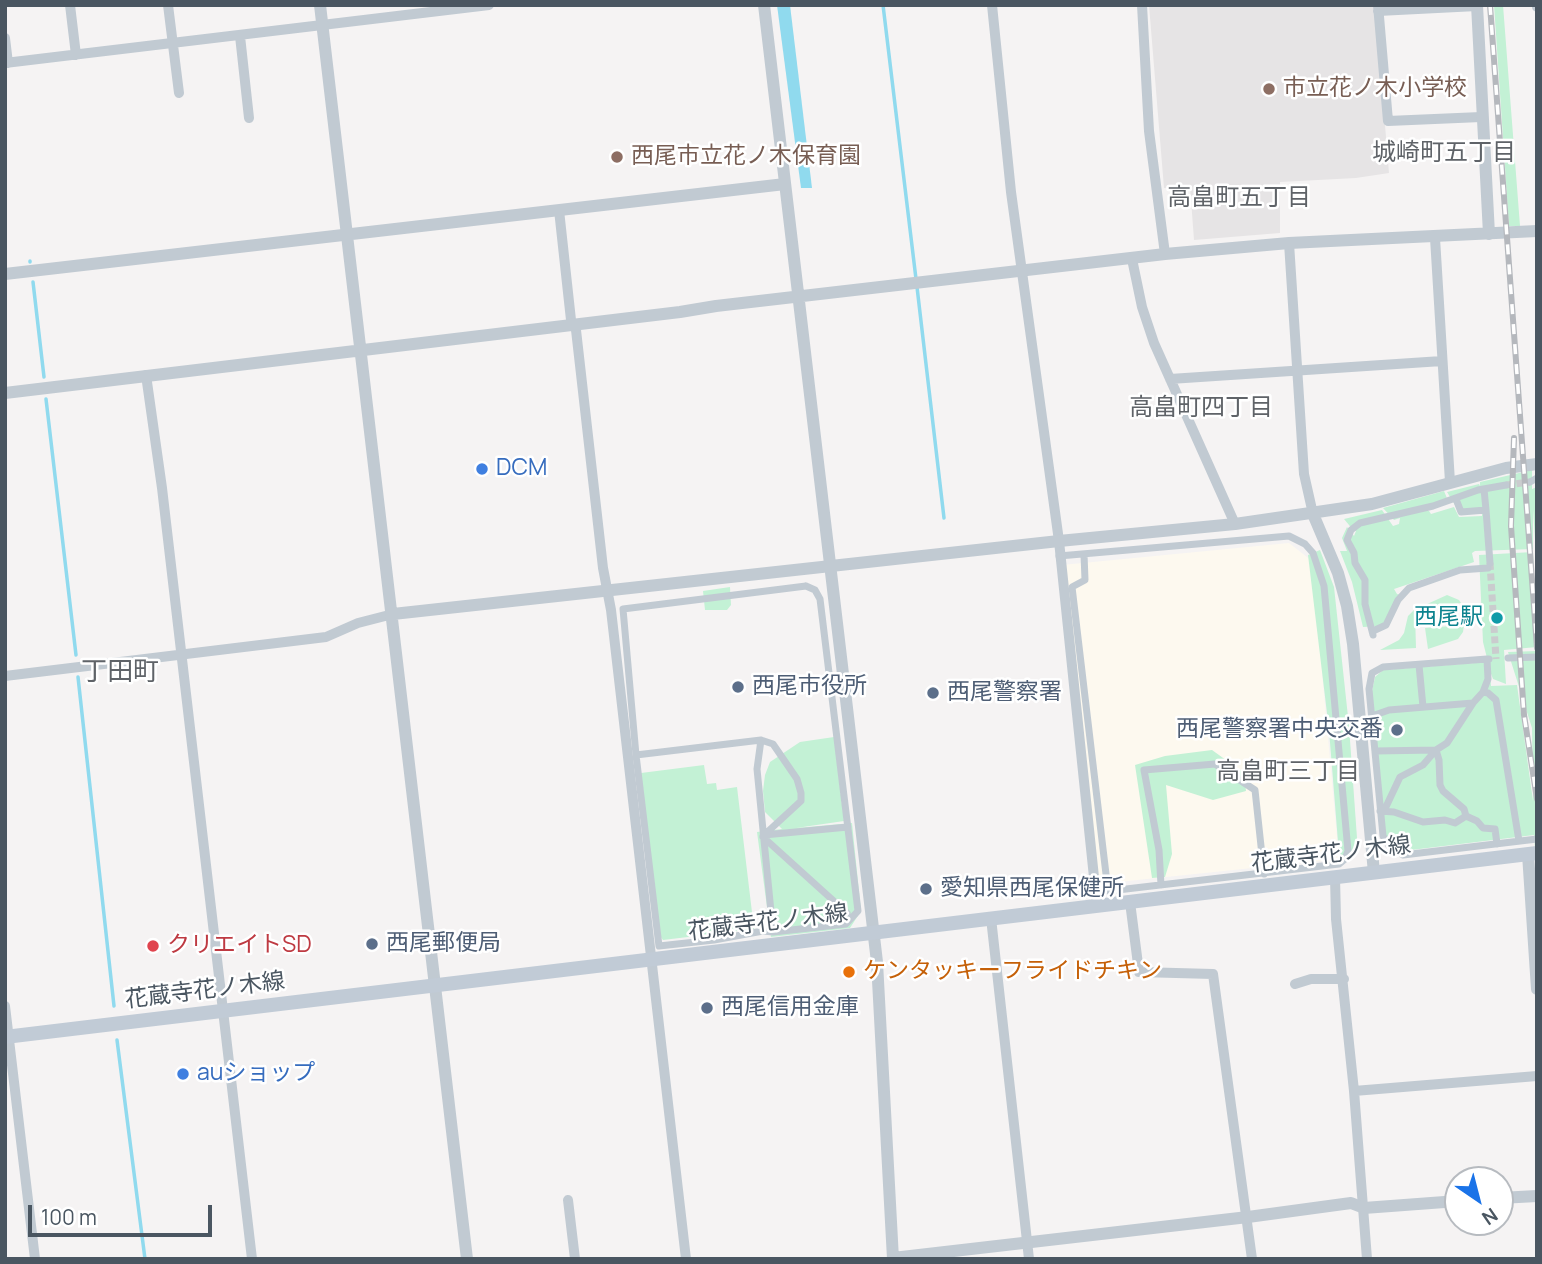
<!DOCTYPE html>
<meta charset="utf-8">
<style>
body{margin:0}
#map{position:relative;width:1542px;height:1264px;overflow:hidden;background:#f5f3f3;font-family:Manrope,sans-serif}
canvas{display:block}
.frame{position:absolute;inset:0;border:7px solid #4a5661;pointer-events:none}
.north{position:absolute;left:1444px;top:1166px;width:70px;height:70px;box-sizing:border-box;background:#fff;border:2px solid #b7bbc0;border-radius:50%;rotate:145deg;font-size:19px;font-weight:700;line-height:28px;text-align:center;color:#4a5661}
.north::after{content:'';display:block;margin:auto;width:24px;height:32px;background:#1a73e8;clip-path:polygon(50% 0,100% 100%,50% 72%,0 100%)}
.scale{position:absolute;left:28px;top:1205px;width:184px;height:32px;box-sizing:border-box;border:4px solid #4a5661;border-top:0;padding-left:9px;font-size:21px;line-height:24px;white-space:nowrap;color:#4a5661;-webkit-text-stroke:5px #fff;paint-order:stroke}
</style>
<div id="map">
<canvas width="1542" height="1264"></canvas>
<div class="frame"></div>
<div class="north">N</div>
<div class="scale">100 m</div>
</div>
<script>
const context = document.querySelector('canvas').getContext('2d');
context.lineJoin = 'round';
function paint(path, color) {
  context.fillStyle = color;
  context.fill(path, 'evenodd');
}
function toPath(rows) {
  const path = new Path2D();
  for (const r of rows) {
    path.moveTo(r[0], r[1]);
    for (let i = 2; i < r.length; i += 2) path.lineTo(r[i], r[i + 1]);
  }
  return path;
}
function strokePath(path, color, width, dash) {
  context.strokeStyle = color;
  context.lineWidth = width;
  context.lineCap = dash ? 'butt' : 'round';
  context.setLineDash(dash || []);
  context.stroke(path);
}
function label(font, color, halo, rows, align = 'center') {
  context.font = font + ' Manrope,"Noto Sans JP",sans-serif';
  context.lineWidth = 5;
  context.setLineDash([]);
  context.textBaseline = 'middle';
  context.strokeStyle = halo;
  context.fillStyle = color;
  for (const [text, x, y, turn = 0] of rows) {
    context.save();
    context.translate(x, y);
    context.rotate((+turn || 0) * Math.PI / 180);
    context.textAlign = isNaN(turn) ? turn : align;
    if (halo) context.strokeText(text, 0, 0);
    context.fillText(text, 0, 0);
    context.restore();
  }
}
const commercial = toPath([
 [1289,543,1312,561,1339,859,1099,884,1062,565]
]);
const education = toPath([
 [1149,5,1375,5,1389,173,1356,178,1280,182,1280,233,1194,240,1190,186,1164,188]
]);
const green = toPath([
 [1494,5,1503,5,1520,226,1509,226],
 [1532,470,1532,489,1537,487,1537,570,1533,509,1533,549,1475,551,1472,553,1474,562,1394,589,1397,594,1404,596,1382,626,1363,627,1352,582,1340,551,1347,551,1342,538,1347,527,1354,536,1356,531,1354,531,1344,519,1382,510,1393,526,1399,524,1400,518,1394,520,1383,508,1444,491,1449,503,1426,511,1429,511,1431,514,1454,507,1459,517,1482,516,1482,513,1461,515,1447,492,1479,484,1480,486,1480,482],
 [1320,550,1334,587,1349,726,1358,852,1340,867,1329,730,1308,555],
 [1533,552,1537,647,1504,650,1506,684,1493,679,1490,671,1491,686,1517,685,1533,801,1532,728,1508,652,1537,651,1537,849,1535,849,1534,835,1403,851,1386,838,1372,691,1375,677,1383,670,1488,662,1483,642,1479,555],
 [730,587,731,605,727,610,705,610,703,591],
 [1447,595,1459,600,1461,603,1423,608,1415,613,1416,648,1380,650,1399,640,1404,633,1408,616,1414,610],
 [1464,625,1463,632,1458,639,1428,649,1425,628],
 [834,737,844,821,796,828,852,823,861,911,850,928,771,937,757,832,782,829,765,812,763,791,765,775,770,762,800,742],
 [1212,750,1244,773,1246,791,1213,800,1166,785,1172,854,1165,877,1152,878,1135,765,1165,756],
 [704,765,707,784,716,783,717,790,737,787,754,929,663,940,660,936,641,773]
]);
const water = toPath([
 [777,5,790,5,812,188,801,188]
]);
const stream = toPath([
 [883,5,916,279],
 [30,261,30,262],
 [33,282,44,377],
 [917,287,944,518],
 [46,399,76,655],
 [78,677,114,1006],
 [117,1040,145,1259]
]);
const pedestrianTunnel = toPath([
 [1506,485,1530,482],
 [1490,563,1496,659]
]);
const pedestrian = toPath([
 [1530,482,1537,478],
 [1484,489,1486,510],
 [1456,499,1461,512,1486,510,1490,563],
 [1084,554,1085,580,1072,587,1108,891],
 [1059,556,1289,536,1305,544,1313,553,1324,586,1348,851,1345,859,1339,864,1109,891],
 [806,586,815,590,820,599,858,911,846,924,773,932,763,931,714,940,659,946,636,755,623,609,806,586],
 [1373,631,1386,625,1398,600,1409,588,1460,570,1488,568],
 [1373,635,1365,604,1365,580,1355,563,1354,553,1347,540,1351,530,1360,523,1433,506,1478,490,1506,485],
 [1508,658,1537,657],
 [1487,659,1383,667,1372,673,1369,689,1383,836,1390,847,1403,855,1537,839],
 [1419,665,1423,707],
 [1483,692,1488,693,1496,700,1519,841],
 [1372,716,1389,710,1473,703,1483,692,1488,679,1487,659,1489,659],
 [761,740,757,769,773,932],
 [1375,751,1436,750,1439,760,1440,785,1443,791,1464,809,1466,816,1477,821,1483,828,1495,829,1497,844],
 [636,755,761,740,773,744,797,779,801,793,801,801,763,836],
 [1380,811,1394,812,1423,822,1445,820,1455,823,1466,816],
 [1384,811,1400,777,1423,765,1436,750,1447,743,1473,703],
 [764,835,848,827],
 [763,837,847,913],
 [1161,885,1159,850,1144,770,1215,764,1255,790,1264,874]
]);
const minor = toPath([
 [70,5,76,55],
 [168,5,179,93],
 [992,5,1011,192,1059,541,1097,906],
 [1142,5,1149,131,1165,254],
 [1378,5,1388,121,1481,117],
 [1537,5,1537,7],
 [1378,11,1477,6],
 [240,36,249,118],
 [5,38,8,63],
 [5,63,489,5],
 [559,210,571,320,576,330,603,568,611,610,686,1259],
 [1435,238,1450,482],
 [1289,243,1304,474,1313,514],
 [1132,259,1142,307,1154,343,1235,524],
 [146,375,162,488,252,1259],
 [1170,379,1442,361],
 [5,676,326,637,358,623,393,614],
 [1335,877,1336,919,1354,1091,1367,1259],
 [1130,902,1139,972,1213,974,1252,1259],
 [991,918,1029,1259],
 [1295,984,1311,979,1344,979],
 [5,1006,35,1259],
 [1354,1091,1537,1076],
 [568,1200,575,1259]
]);
const tertiary = toPath([
 [320,5,467,1259],
 [764,5,877,962,893,1259],
 [1477,5,1489,234],
 [5,274,785,184],
 [5,393,680,312,716,306,1165,254,1289,243,1537,231],
 [1313,514,1338,573,1347,606,1353,644,1374,873],
 [393,614,1059,541,1235,524,1372,504,1506,468,1537,464],
 [1528,854,1537,989],
 [1500,1198,1537,1196],
 [893,1258,1248,1217,1351,1203,1364,1208,1458,1201]
]);
const secondary = toPath([
 [5,1037,1537,853]
]);
const rail = toPath([
 [1490,5,1537,648],
 [1514,438,1511,526,1524,715,1537,799]
]);
const markers = [
 [1269,89,7,"#8d6e63"],
 [617,157,7,"#8d6e63"],
 [482,469,7,"#3f7fe0"],
 [1497,618,7,"#0f9aa8"],
 [738,687,7,"#5c6f8a"],
 [933,693,7,"#5c6f8a"],
 [1397,730,7,"#5c6f8a"],
 [926,889,7,"#5c6f8a"],
 [372,944,7,"#5c6f8a"],
 [153,946,7,"#e0444e"],
 [849,972,7,"#e8710a"],
 [707,1008,7,"#5c6f8a"],
 [183,1074,7,"#3f7fe0"]
];
const educationNames = [
 ["市立花ノ木小学校",1283,89],
 ["西尾市立花ノ木保育園",631,157]
];
const shopNames = [
 ["DCM",496,469],
 ["auショップ",197,1074]
];
const cultureNames = [
 ["西尾駅",1483,618]
];
const serviceNames = [
 ["西尾市役所",752,687],
 ["西尾警察署",947,693],
 ["西尾警察署中央交番",1383,730,"right"],
 ["愛知県西尾保健所",940,889],
 ["西尾郵便局",386,944],
 ["西尾信用金庫",721,1008]
];
const streetNames = [
 ["花蔵寺花ノ木線",1331,855,-7],
 ["花蔵寺花ノ木線",768,923,-7],
 ["花蔵寺花ノ木線",205,991,-7]
];
const healthNames = [
 ["クリエイトSD",167,946]
];
const foodNames = [
 ["ケンタッキーフライドチキン",863,972]
];
const neighbourhoodNames = [
 ["城崎町五丁目",1444,153],
 ["高畠町五丁目",1239,198],
 ["高畠町四丁目",1201,408],
 ["高畠町三丁目",1288,772]
];
const quarterNames = [
 ["丁田町",120,673]
];
paint(commercial, '#fdf9ef');
paint(education, '#e6e4e5');
paint(green, '#c3f1d5');
paint(water, '#90daee');
strokePath(stream, '#90daee', 3.5);
strokePath(pedestrianTunnel, '#caccce', 7, [7, 3.5]);
strokePath(pedestrian, '#c1cad2', 7);
strokePath(minor, '#c1cad2', 10);
strokePath(tertiary, '#c1cad2', 12);
strokePath(secondary, '#c1cbd6', 14);
strokePath(rail, '#b5b8bd', 6);
strokePath(rail, '#fff', 3.5, [10]);
for (const [x, y, r, color] of markers) {
  const dot = new Path2D();
  dot.arc(x, y, r, 0, 2 * Math.PI);
  context.fillStyle = color;
  context.fill(dot);
  strokePath(dot, '#fff', 2.5);
}
label('23px', '#785e54', '#fff', educationNames, 'left');
label('23px', '#366cbe', '#fff', shopNames, 'left');
label('23px', '#0d838f', '#fff', cultureNames, 'right');
label('23px', '#4e5e75', '#fff', serviceNames, 'left');
label('23px', '#4a5661', '#fff', streetNames);
label('23px', '#be3a42', '#fff', healthNames, 'left');
label('23px', '#c56008', '#fff', foodNames, 'left');
label('24px', '#5f6368', '#fff', neighbourhoodNames);
label('26px', '#5f6368', '#fff', quarterNames);
</script>
